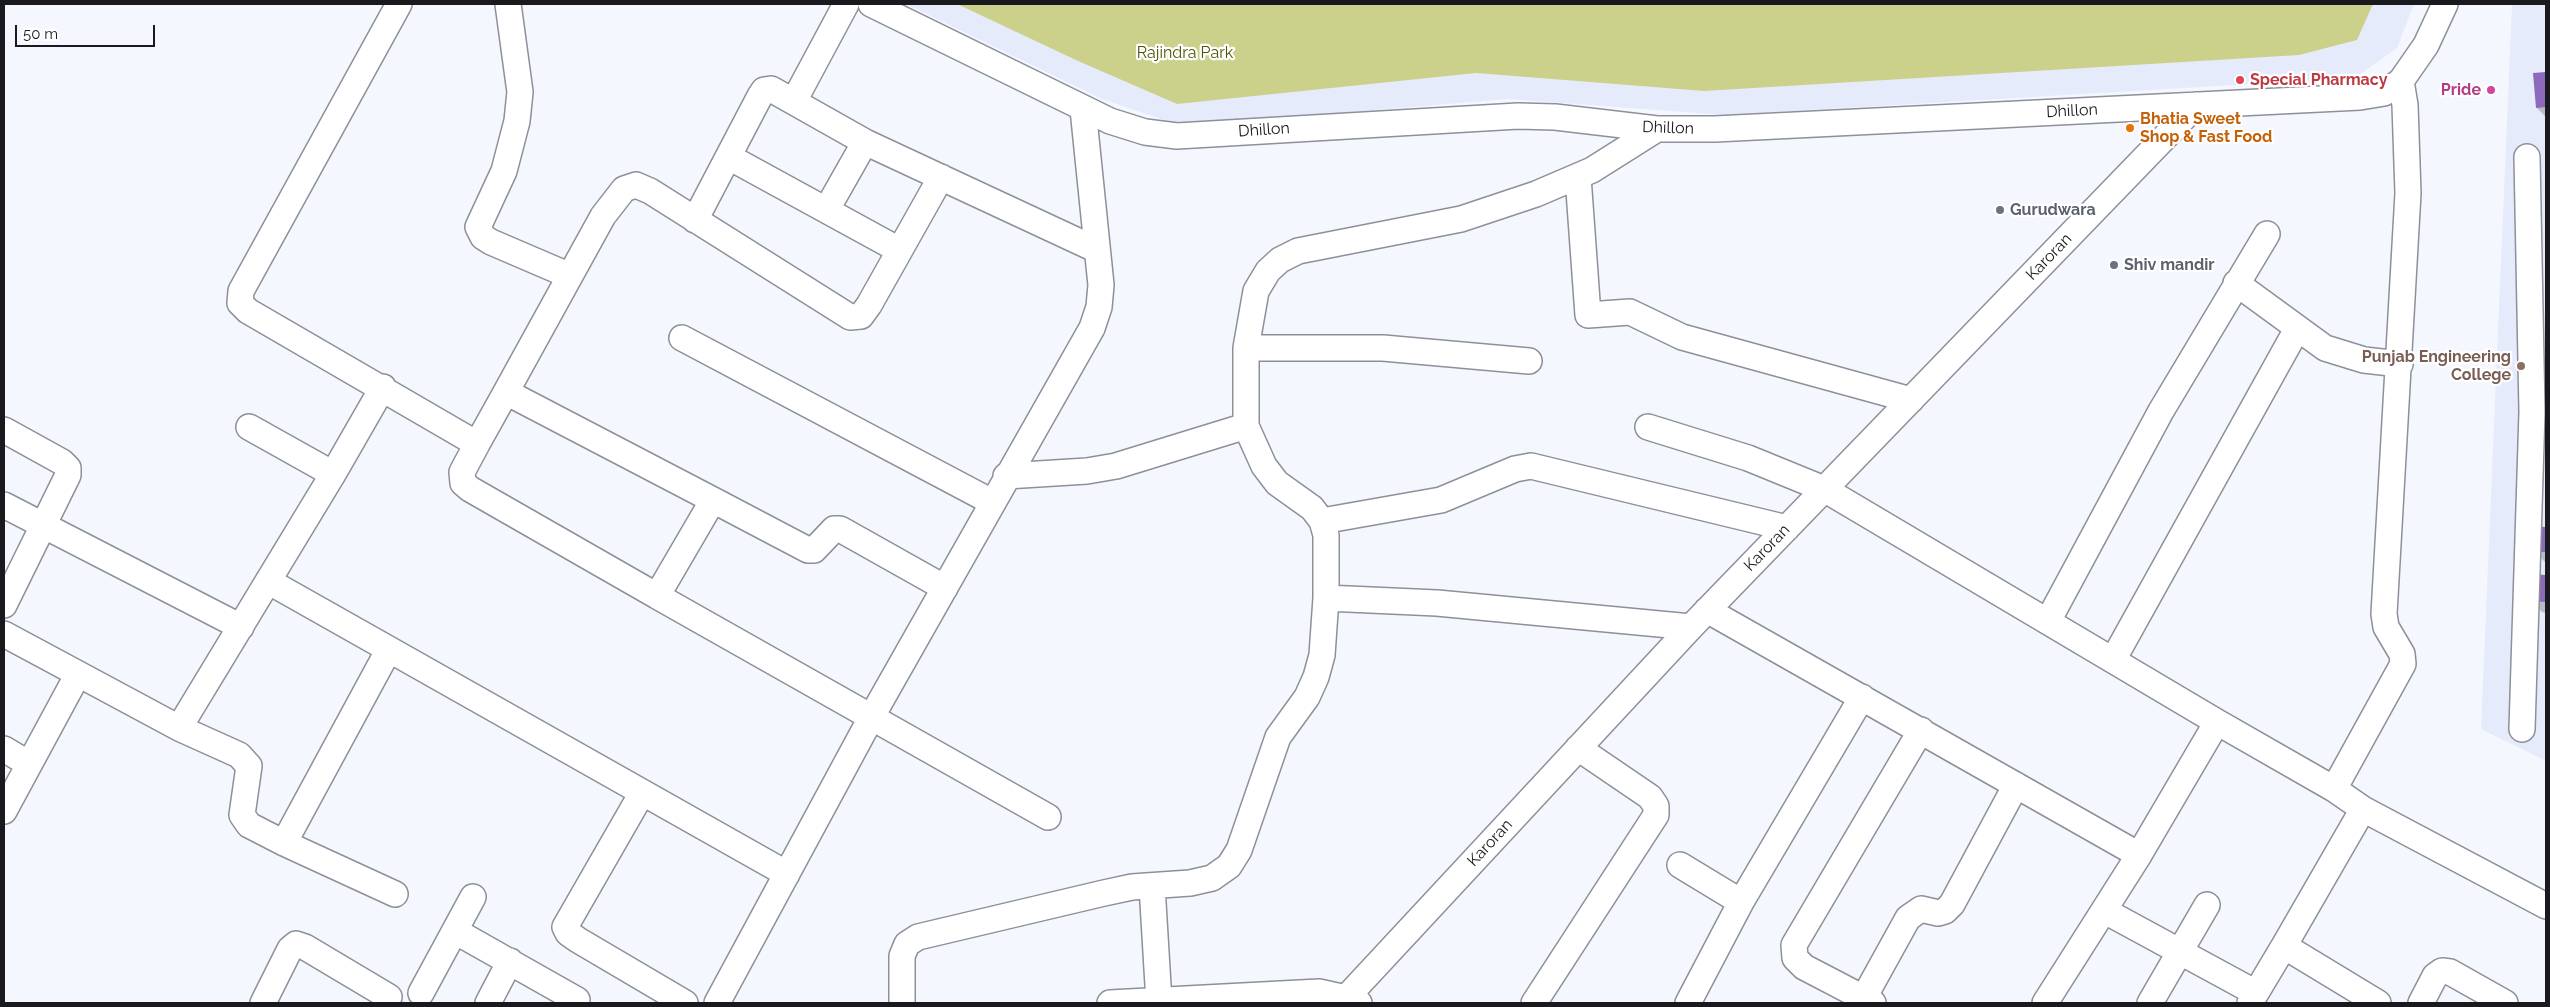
<!DOCTYPE html>
<style>
body{margin:0}
#map{position:relative;width:2550px;height:1007px;overflow:hidden;background:#f5f7ff;font-family:Raleway,sans-serif}
canvas{display:block}
.frame{position:absolute;inset:0;border:5px solid #1a1a1e;pointer-events:none}
.scale{position:absolute;left:15px;top:25px;width:140px;height:22px;box-sizing:border-box;border:2px solid #1a1a1e;border-top:0;padding-left:6px;font-size:15px;line-height:18px;white-space:nowrap;color:#1a1a1e;-webkit-text-stroke:4px #fff;paint-order:stroke}
</style>
<div id="map">
<canvas width="2550" height="1007"></canvas>
<div class="frame"></div>
<div class="scale">50 m</div>
</div>
<script>
const context = document.querySelector('canvas').getContext('2d');
context.lineJoin = 'round';
function paint(path, color) {
  context.fillStyle = color;
  context.fill(path, 'evenodd');
}
function toPath(rows) {
  const path = new Path2D();
  for (const r of rows) {
    path.moveTo(r[0], r[1]);
    for (let i = 2; i < r.length; i += 2) path.lineTo(r[i], r[i + 1]);
  }
  return path;
}
function strokePath(path, color, width, dash) {
  context.strokeStyle = color;
  context.lineWidth = width;
  context.lineCap = dash ? 'butt' : 'round';
  context.setLineDash(dash || []);
  context.stroke(path);
}
function label(font, color, halo, rows, align = 'center') {
  context.font = font + ' Raleway,sans-serif';
  context.lineWidth = 4.5;
  context.setLineDash([]);
  context.textBaseline = 'middle';
  context.strokeStyle = halo;
  context.fillStyle = color;
  for (const [text, x, y, turn = 0] of rows) {
    context.save();
    context.translate(x, y);
    context.rotate((+turn || 0) * Math.PI / 180);
    context.textAlign = isNaN(turn) ? turn : align;
    if (halo) context.strokeText(text, 0, 0);
    context.fillText(text, 0, 0);
    context.restore();
  }
}
const built = toPath([
 [906,4,2414,4,2397,48,2355,78,1725,115,1508,99,1181,126,1102,99],
 [2512,4,2546,4,2546,761,2481,729]
]);
const green = toPath([
 [957,4,2373,4,2357,40,2299,55,1704,91,1476,73,1177,104,1078,61]
]);
const shadow = toPath([
 [2546,73,2546,117,2537,108,2534,75],
 [2535,527,2546,528,2546,563,2534,551],
 [2532,575,2546,576,2546,613,2542,612,2530,600]
]);
const building = toPath([
 [2546,72,2546,107,2536,108,2533,73],
 [2534,526,2546,527,2546,552,2533,552],
 [2531,574,2546,575,2546,602,2529,601]
]);
const minor = toPath([
 [399,4,241,291,240,303,248,311,477,444,506,392,713,500,657,596,1048,817],
 [508,4,520,92,517,121,504,171,478,227,483,237,491,242,568,275],
 [871,4,1110,121,1145,132,1177,136,1518,116,1555,117,1657,129,1715,129,2360,97,2384,93,2401,81,2426,45,2445,4],
 [794,101,846,4],
 [729,157,899,250],
 [1578,177,1588,315,1630,312,1682,337,1911,400],
 [827,209,865,142],
 [695,220,760,96,764,90,771,89,865,142,1097,250],
 [2236,283,2325,348,2364,360,2400,364],
 [682,338,992,502],
 [1246,348,1383,348,1529,361],
 [506,392,603,216,624,189,636,185,650,191,850,317,861,316,869,305,941,177],
 [249,427,333,474],
 [1648,427,1748,458,1824,489,2217,722,2334,789,2363,809,2284,946,2378,1003],
 [4,430,62,462,68,468,68,475,4,605],
 [477,444,462,472,463,483,470,489,657,596],
 [1006,476,1087,471,1116,466,1246,426],
 [713,500,808,550,814,550,834,529,840,529,945,588],
 [4,505,241,627],
 [1322,521,1441,500,1515,469,1531,466,1787,528],
 [268,581,787,874],
 [1326,598,1437,603,1691,627],
 [1707,610,2139,855],
 [2048,621,2161,411,2267,234],
 [4,634,179,728,239,755,249,766,242,815,249,825,284,843,395,894],
 [2113,660,2297,329],
 [179,728,333,474,383,387],
 [2522,729,2532,412,2527,157],
 [4,749,29,764],
 [2334,789,2403,664,2402,654,2386,627,2384,614,2408,193,2405,105,2401,81],
 [642,793,565,927,568,933,578,940,685,1003],
 [2363,809,2546,906],
 [4,811,78,674],
 [284,843,388,651],
 [1680,865,1741,902,1862,697],
 [1152,886,1159,1002],
 [2105,911,2256,993],
 [455,931,577,1000],
 [421,993,473,897],
 [263,1003,290,949,296,944,305,947,389,997],
 [488,1003,510,961],
 [717,1003,872,716,1092,328,1099,307,1101,285,1083,109],
 [902,1003,902,956,907,944,918,937,1104,893,1132,887,1190,883,1212,878,1229,866,1239,850,1278,737,1307,697,1316,677,1322,655,1326,598,1326,535,1322,521,1312,508,1277,483,1264,466,1246,426,1246,348,1256,291,1268,271,1280,260,1298,251,1461,219,1536,194,1592,170,1657,129],
 [1110,1003,1319,992,1346,998,1359,1003],
 [1343,1003,1346,998,1691,627,2196,105],
 [1534,1003,1656,815,1656,806,1650,797,1578,748],
 [1688,1003,1741,902],
 [1861,1003,1908,918,1921,909,1938,913,1945,911,1952,904,2016,785],
 [1873,1003,1804,967,1795,958,1794,945,1921,730],
 [2045,1003,2139,855,2217,722],
 [2150,1003,2207,905],
 [2250,1003,2284,946],
 [2421,1003,2435,976,2442,971,2450,972,2505,1003]
]);
const markers = [
 [2240,80,5,"#e0444e"],
 [2491,90,5,"#d1479c"],
 [2130,128,5,"#e8710a"],
 [2000,210,5,"#6b7280"],
 [2114,265,5,"#6b7280"],
 [2521,366,5,"#8d6e63"]
];
const parkNames = [
 ["Rajindra Park",1185,53]
];
const healthNames = [
 ["Special Pharmacy",2250,80]
];
const hotelNames = [
 ["Pride",2481,90]
];
const streetNames = [
 ["Dhillon",2072,111,-3],
 ["Dhillon",1668,128,2],
 ["Dhillon",1264,130,-4],
 ["Karoran",2049,257,-46],
 ["Karoran",1767,548,-46],
 ["Karoran",1490,843,-47]
];
const foodNames = [
 ["Bhatia Sweet",2140,119],
 ["Shop & Fast Food",2140,137]
];
const worshipNames = [
 ["Gurudwara",2010,210],
 ["Shiv mandir",2124,265]
];
const educationNames = [
 ["Punjab Engineering",2511,357],
 ["College",2511,375]
];
paint(built, '#e6ebfc');
paint(green, '#cbd18b');
paint(shadow, '#0003');
paint(building, '#8c69ba');
strokePath(minor, '#8d9099', 28);
strokePath(minor, '#fff', 25);
for (const [x, y, r, color] of markers) {
  const dot = new Path2D();
  dot.arc(x, y, r, 0, 2 * Math.PI);
  context.fillStyle = color;
  context.fill(dot);
  strokePath(dot, '#fff', 2);
}
label('16px', '#525505', '#fff', parkNames);
label('bold 16px', '#be3a42', '#fff', healthNames, 'left');
label('bold 16px', '#b23c85', '#fff', hotelNames, 'right');
label('16px', '#1a1a1e', '#fff', streetNames);
label('bold 16px', '#c56008', '#fff', foodNames, 'left');
label('bold 16px', '#5b616d', '#fff', worshipNames, 'left');
label('bold 16px', '#785e54', '#fff', educationNames, 'right');
</script>
